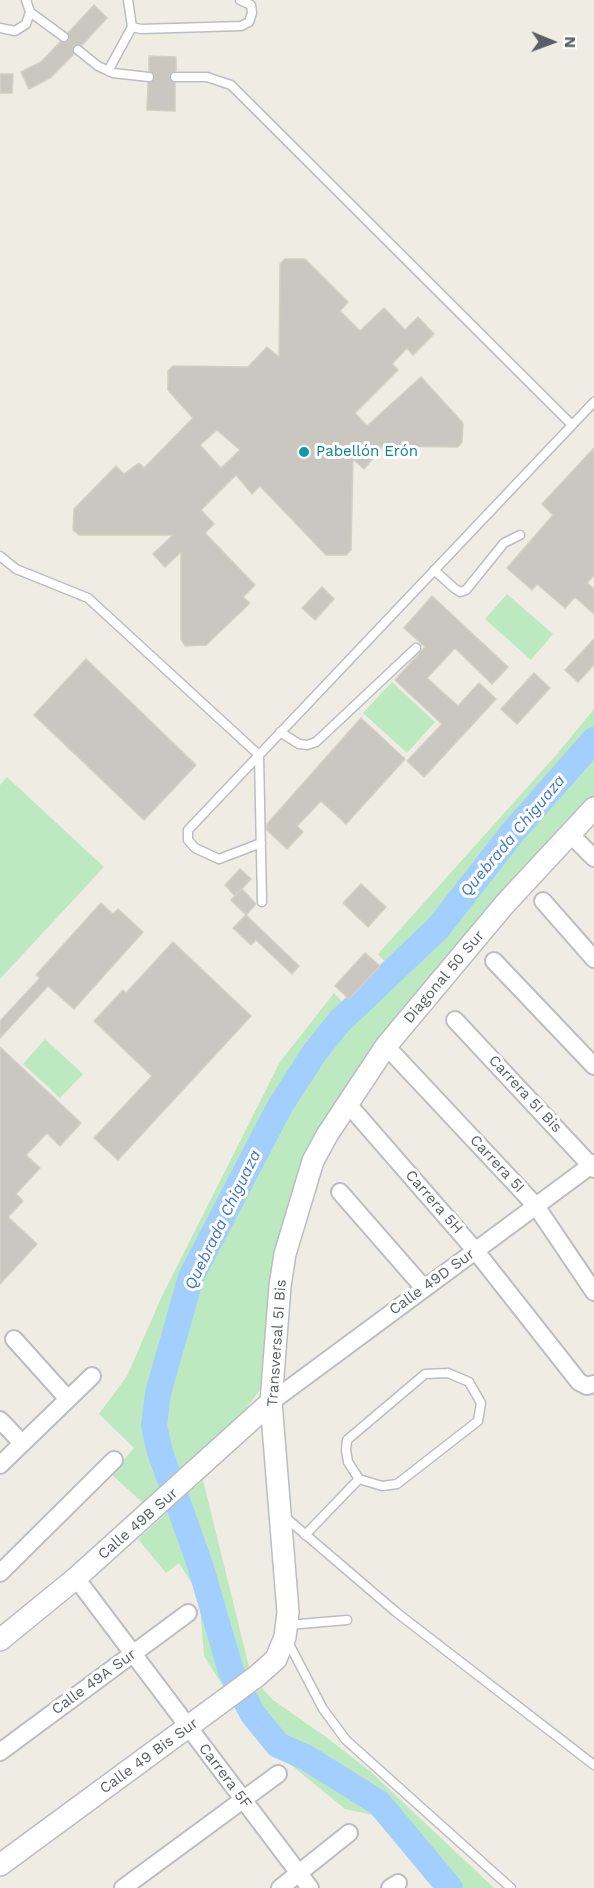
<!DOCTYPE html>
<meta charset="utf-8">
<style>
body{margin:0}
#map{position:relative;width:594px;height:1888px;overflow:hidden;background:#efede3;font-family:"Work Sans",sans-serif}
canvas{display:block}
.north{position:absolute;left:522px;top:12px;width:60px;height:60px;-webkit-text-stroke:4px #fff;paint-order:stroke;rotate:91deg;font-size:16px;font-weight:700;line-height:24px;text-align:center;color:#5b5f65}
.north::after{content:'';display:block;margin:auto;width:21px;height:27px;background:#5b5f65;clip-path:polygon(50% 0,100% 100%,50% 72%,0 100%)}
</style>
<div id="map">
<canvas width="594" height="1888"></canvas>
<div class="north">N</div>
</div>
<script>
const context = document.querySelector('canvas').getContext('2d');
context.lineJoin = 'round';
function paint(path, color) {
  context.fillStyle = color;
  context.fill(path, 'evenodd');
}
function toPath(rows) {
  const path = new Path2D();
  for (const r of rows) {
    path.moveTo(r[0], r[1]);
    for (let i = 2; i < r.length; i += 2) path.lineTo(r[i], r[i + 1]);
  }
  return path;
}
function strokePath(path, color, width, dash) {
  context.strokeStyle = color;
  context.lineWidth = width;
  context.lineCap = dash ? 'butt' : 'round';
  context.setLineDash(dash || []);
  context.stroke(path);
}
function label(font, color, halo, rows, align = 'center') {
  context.font = font + ' "Work Sans",sans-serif';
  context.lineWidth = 6;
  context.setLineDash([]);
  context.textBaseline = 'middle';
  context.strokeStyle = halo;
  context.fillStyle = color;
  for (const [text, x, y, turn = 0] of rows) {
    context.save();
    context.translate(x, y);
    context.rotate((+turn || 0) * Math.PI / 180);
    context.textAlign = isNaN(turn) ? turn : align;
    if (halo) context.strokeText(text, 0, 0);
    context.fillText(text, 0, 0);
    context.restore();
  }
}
const green = toPath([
 [507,594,553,634,531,660,485,619],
 [392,682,435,722,407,753,363,713],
 [594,709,594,796,545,851,312,1148,267,1372,261,1389,243,1412,145,1505,111,1474,134,1448,99,1414,127,1376,162,1296,280,1062,334,993,346,1006,389,966,378,954,557,754],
 [7,777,104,867,0,979,0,785],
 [45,1039,83,1074,60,1098,23,1064],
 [203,1480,251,1675,226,1691,204,1656,199,1595,179,1563,166,1573,138,1539],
 [262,1688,273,1700,326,1737,370,1771,494,1888,437,1888,373,1815,345,1809,285,1760,237,1704]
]);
const river = toPath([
 [450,1888,379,1803,307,1758,278,1745,252,1713,231,1671,200,1565,160,1452,154,1426,158,1393,191,1277,280,1106,315,1052,339,1022,438,928,513,832,594,740]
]);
const building = toPath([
 [94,5,107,18,82,45,73,46,74,54,50,78,29,89,21,72,41,62,60,42,69,41,68,33,94,5],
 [149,56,176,57,176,71,169,76,175,83,175,111,147,110,148,83,155,77,149,71,149,56],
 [0,74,13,74,12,93,0,93,0,74],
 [285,259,305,259,348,302,340,311,360,331,384,308,405,330,418,317,434,334,413,355,407,348,392,364,398,370,355,413,367,426,421,377,463,423,462,442,458,447,383,446,364,469,353,459,351,550,346,555,326,555,260,486,252,494,236,475,201,510,214,524,205,533,255,585,243,597,250,603,206,645,185,646,181,639,181,552,165,567,153,554,173,535,79,535,73,530,74,509,116,466,124,474,139,463,144,468,193,418,168,390,168,371,173,366,248,367,267,347,279,357,280,264,285,259],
 [217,430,240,450,221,468,200,445,217,430],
 [594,448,594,575,587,583,594,589,594,614,575,597,565,608,537,584,532,590,507,568,553,515,542,504,594,448],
 [322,587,334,599,315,620,302,608,322,587],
 [432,596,508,667,492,684,455,648,427,678,458,706,479,683,496,699,424,777,407,761,442,724,395,680,425,647,404,628,432,596],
 [594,639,594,665,578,682,565,670,594,639],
 [86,659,196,765,144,820,34,715,86,659],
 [534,673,550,688,517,724,501,709,534,673],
 [361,718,405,759,346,824,321,801,297,826,303,832,287,849,267,830,267,824,361,718],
 [240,869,251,879,235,896,225,885,240,869],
 [361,884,386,907,368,927,343,903,361,884],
 [242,889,256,904,246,915,231,900,242,889],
 [101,903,113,914,118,909,143,932,74,1009,48,986,0,1038,0,1021,40,978,36,975,101,903],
 [246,915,299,966,292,974,256,940,251,945,233,928,246,915],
 [173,942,251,1016,118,1160,94,1138,152,1076,94,1021,123,990,126,993,173,942],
 [365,953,380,966,349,999,335,986,365,953],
 [0,1047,81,1123,60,1146,47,1133,26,1155,40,1168,16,1194,23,1201,8,1217,37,1244,0,1284,0,1047]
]);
const service = toPath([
 [128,0,132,27,141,29,241,26,249,22,252,13,251,5,240,0],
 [30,12,64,37],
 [0,28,15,31,26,24,30,12,26,0],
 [78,50,98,66,113,73,149,77],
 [108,71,132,27],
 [175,77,207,77,231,85,572,425],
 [0,556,16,569,88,598,259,755,262,902],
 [434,570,454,588,460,592,466,590,504,543,520,535],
 [280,732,299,744,307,745,316,742,416,648],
 [261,843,219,859,195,848,188,840,188,830,594,402],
 [448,1373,469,1382,481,1403,478,1421,397,1484,382,1486,359,1479,348,1462,346,1450,347,1440,425,1374,448,1373],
 [285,1517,396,1612,594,1765],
 [305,1535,359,1479],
 [288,1625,347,1620],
 [287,1640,323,1709,346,1740,511,1888]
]);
const minor = toPath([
 [570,834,594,858],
 [543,901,594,959],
 [494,961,594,1066],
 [455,1020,594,1169],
 [386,1046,536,1206,594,1292],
 [347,1103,475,1250,579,1382,587,1386,594,1384],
 [340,1192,423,1287],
 [14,1339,67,1398],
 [271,1402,594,1163],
 [0,1420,22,1443],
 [0,1465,92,1376],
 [0,1573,114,1460],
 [76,1578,310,1888],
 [0,1752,188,1613],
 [123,1888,278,1774],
 [280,1888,349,1833],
 [390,1888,398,1883]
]);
const tertiary = toPath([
 [0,1640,76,1578,271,1402],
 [0,1865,257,1676,276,1659,285,1637,288,1612,271,1402,280,1286,285,1254,313,1161,327,1135,386,1046,504,905,594,808]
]);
const markers = [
 [304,452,6,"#0f9aa8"]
];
const cultureNames = [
 ["Pabellón Erón",316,452]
];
const streetNames = [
 ["Diagonal 50 Sur",444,977,-50],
 ["Carrera 5I Bis",525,1094,47],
 ["Carrera 5I",497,1164,47],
 ["Carrera 5H",434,1202,49],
 ["Calle 49D Sur",432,1282,-36],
 ["Transversal 5I Bis",277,1343,-86],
 ["Calle 49B Sur",138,1524,-41],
 ["Calle 49A Sur",94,1682,-36],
 ["Calle 49 Bis Sur",149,1756,-36],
 ["Carrera 5F",225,1776,53]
];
const waterNames = [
 ["Quebrada Chiguaza",513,836,-50],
 ["Quebrada Chiguaza",223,1220,-64]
];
paint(green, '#bde9c1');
strokePath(river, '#a3cfff', 26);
paint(building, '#cac7c0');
strokePath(building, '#d4d0c1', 1.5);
strokePath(service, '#bbbdc3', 11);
strokePath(minor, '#bbbdc3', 20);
strokePath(tertiary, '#bbbdc3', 24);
strokePath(service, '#fff', 8);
strokePath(minor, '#fff', 16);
strokePath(tertiary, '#fff', 21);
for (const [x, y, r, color] of markers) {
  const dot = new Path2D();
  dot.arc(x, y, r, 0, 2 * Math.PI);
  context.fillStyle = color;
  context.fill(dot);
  strokePath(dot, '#fff', 2);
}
label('15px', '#0d838f', '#fff', cultureNames, 'left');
label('15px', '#5b5f65', '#fff', streetNames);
label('italic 16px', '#3b76cc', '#fff', waterNames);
</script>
